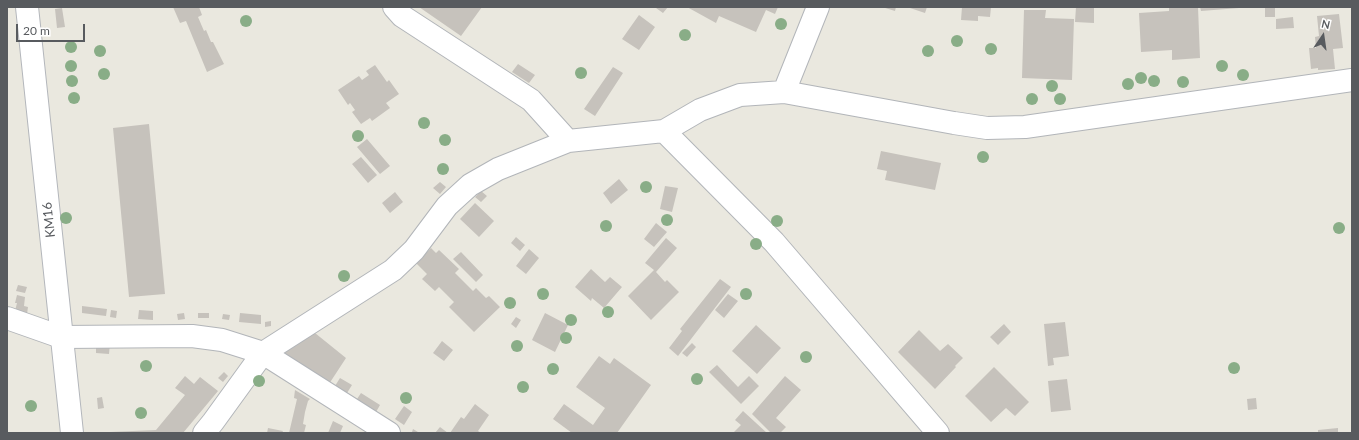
<!DOCTYPE html>
<style>
body{margin:0}
#map{position:relative;width:1359px;height:440px;overflow:hidden;background:#eae8df;font-family:Lato,sans-serif}
canvas{display:block}
.frame{position:absolute;inset:0;border:8px solid #585b5f;pointer-events:none}
.north{position:absolute;left:1303px;top:16px;width:40px;height:40px;-webkit-text-stroke:3px #fff;paint-order:stroke;rotate:13deg;font-size:11px;font-weight:700;line-height:16px;text-align:center;color:#585b5f}
.north::after{content:'';display:block;margin:auto;width:14px;height:18px;background:#585b5f;clip-path:polygon(50% 0,100% 100%,50% 72%,0 100%)}
.scale{position:absolute;left:16px;top:24px;width:69px;height:18px;box-sizing:border-box;border:2px solid #585b5f;border-top:0;padding-left:5px;font-size:12px;line-height:14px;white-space:nowrap;color:#585b5f;-webkit-text-stroke:3px #fff;paint-order:stroke}
</style>
<div id="map">
<canvas width="1359" height="440"></canvas>
<div class="frame"></div>
<div class="north">N</div>
<div class="scale">20 m</div>
</div>
<script>
const context = document.querySelector('canvas').getContext('2d');
context.lineJoin = 'round';
function paint(path, color) {
  context.fillStyle = color;
  context.fill(path, 'evenodd');
}
function toPath(rows) {
  const path = new Path2D();
  for (const r of rows) {
    path.moveTo(r[0], r[1]);
    for (let i = 2; i < r.length; i += 2) path.lineTo(r[i], r[i + 1]);
  }
  return path;
}
function strokePath(path, color, width, dash) {
  context.strokeStyle = color;
  context.lineWidth = width;
  context.lineCap = dash ? 'butt' : 'round';
  context.setLineDash(dash || []);
  context.stroke(path);
}
function label(font, color, halo, rows, align = 'center') {
  context.font = font + ' Lato,sans-serif';
  context.lineWidth = 4;
  context.setLineDash([]);
  context.textBaseline = 'middle';
  context.strokeStyle = halo;
  context.fillStyle = color;
  for (const [text, x, y, turn = 0] of rows) {
    context.save();
    context.translate(x, y);
    context.rotate((+turn || 0) * Math.PI / 180);
    context.textAlign = isNaN(turn) ? turn : align;
    if (halo) context.strokeText(text, 0, 0);
    context.fillText(text, 0, 0);
    context.restore();
  }
}
const building = toPath([
 [173,7,199,7,202,15,198,17,204,31,206,30,211,42,213,42,224,64,207,72,186,21,180,23],
 [419,7,482,7,461,36],
 [657,7,668,7,663,13,656,8],
 [687,7,778,7,775,14,766,10,756,32,719,16,716,23],
 [882,7,896,7,895,11],
 [907,7,927,7,925,13],
 [962,7,991,7,990,17,978,16,978,21,961,20],
 [1076,7,1094,7,1094,23,1075,22],
 [1169,7,1198,7,1200,58,1172,60,1172,50,1141,52,1139,13,1169,11],
 [1200,7,1239,7,1239,8,1201,11],
 [1265,7,1275,7,1275,17,1265,17],
 [62,8,65,27,57,28,55,9],
 [1024,10,1046,10,1045,18,1074,19,1072,80,1022,78],
 [1339,14,1343,48,1333,49,1335,69,1318,70,1318,68,1311,69,1309,48,1316,48,1315,37,1319,36,1317,16],
 [639,15,655,27,639,50,622,39],
 [1293,17,1294,28,1276,29,1276,19],
 [518,64,535,75,529,83,512,72],
 [375,65,387,82,389,80,399,94,386,103,390,108,372,121,370,118,361,124,352,112,355,110,350,103,348,105,338,90,359,76,362,80,369,75,366,71],
 [613,67,623,73,595,116,584,109],
 [149,124,165,294,129,297,113,128],
 [367,139,390,166,380,174,357,147],
 [881,151,941,163,935,190,885,180,887,171,877,169],
 [361,157,377,175,368,183,352,164],
 [619,179,628,190,611,204,603,193],
 [440,182,446,187,440,194,433,188],
 [665,186,678,188,672,212,660,209],
 [481,191,487,196,481,202,475,197],
 [395,192,403,202,390,213,382,203],
 [475,203,494,221,479,237,460,219],
 [656,223,667,232,654,247,644,239],
 [516,237,525,245,520,251,511,243],
 [666,238,677,248,656,272,665,282,667,280,679,292,651,320,628,296,654,270,645,263],
 [431,248,436,253,439,250,459,269,455,273,473,291,476,288,486,298,489,296,500,307,474,332,449,307,454,302,439,287,435,291,422,279,427,274,416,263],
 [529,249,539,258,526,274,516,266],
 [461,252,483,275,476,282,453,259],
 [591,269,605,282,610,277,622,287,604,308,592,298,591,301,575,287],
 [720,279,731,287,678,356,669,348,682,331,680,329],
 [18,285,27,287,25,293,16,291],
 [728,294,738,301,724,318,715,310],
 [17,295,25,297,24,306,28,307,27,314,15,311,17,303,15,303],
 [82,306,107,309,106,316,82,313],
 [111,310,117,311,116,318,110,317],
 [139,310,153,311,153,320,138,319],
 [184,313,185,319,178,320,177,314],
 [198,313,209,313,209,318,198,318],
 [240,313,261,315,261,324,239,322],
 [545,313,568,325,555,352,532,340],
 [223,314,230,315,229,320,222,319],
 [516,317,521,320,516,328,511,324],
 [271,321,271,326,265,327,265,322],
 [1065,322,1069,356,1053,358,1054,365,1048,366,1044,324],
 [1004,324,1011,332,998,345,990,337],
 [756,325,781,348,757,374,732,351],
 [919,330,940,351,948,344,963,358,955,366,956,367,935,389,898,352],
 [315,333,346,358,329,384,280,353],
 [442,341,453,350,444,361,433,353],
 [110,343,109,354,96,353,96,346],
 [692,343,696,347,687,357,682,353],
 [599,356,610,364,614,358,651,385,617,433,572,433,553,419,564,404,593,425,605,408,576,387],
 [717,365,738,387,749,376,759,386,741,404,709,372],
 [994,367,1029,402,1015,416,1006,408,991,422,965,396],
 [224,372,228,376,223,382,218,378],
 [185,376,194,384,200,377,218,391,183,433,110,433,110,432,156,430,185,395,175,388],
 [785,376,801,390,776,418,786,427,780,433,771,433,752,414],
 [340,378,352,385,347,393,335,386],
 [1067,379,1071,410,1051,412,1048,381],
 [295,390,310,399,308,401,305,412,303,424,306,425,304,433,289,433,297,399,294,398],
 [361,393,380,405,376,412,357,399],
 [102,397,104,408,98,409,97,398],
 [1256,398,1257,409,1248,410,1247,399],
 [475,404,489,415,478,431,481,433,450,433,461,417,464,419],
 [404,406,412,412,404,425,395,419],
 [743,411,767,433,733,433,741,425,735,420],
 [333,421,343,426,340,433,328,433],
 [440,427,448,433,435,433],
 [268,428,283,431,282,433,267,433],
 [1338,428,1338,433,1318,433,1318,430],
 [413,429,418,432,418,433,412,432]
]);
const street = toPath([
 [394,7,402,16,531,100,568,141],
 [784,92,818,7],
 [664,131,774,242,938,433],
 [7,318,61,337,192,336,222,340,263,353,389,433],
 [204,433,213,422,263,353,393,270,414,250,447,206,470,185,498,169,568,141,664,131,700,110,740,95,784,92,954,123,987,128,1025,127,1352,80]
]);
const secondary = toPath([
 [27,7,72,433]
]);
const trees = [
 [246,21],
 [781,24],
 [685,35],
 [957,41],
 [71,47],
 [991,49],
 [100,51],
 [928,51],
 [71,66],
 [1222,66],
 [581,73],
 [104,74],
 [1243,75],
 [1141,78],
 [72,81],
 [1154,81],
 [1183,82],
 [1128,84],
 [1052,86],
 [74,98],
 [1032,99],
 [1060,99],
 [424,123],
 [358,136],
 [445,140],
 [983,157],
 [443,169],
 [646,187],
 [66,218],
 [667,220],
 [777,221],
 [606,226],
 [1339,228],
 [756,244],
 [344,276],
 [543,294],
 [746,294],
 [510,303],
 [608,312],
 [571,320],
 [566,338],
 [517,346],
 [806,357],
 [146,366],
 [1234,368],
 [553,369],
 [697,379],
 [259,381],
 [523,387],
 [406,398],
 [31,406],
 [141,413]
];
const streetNames = [
 ["KM16",49,220,-96]
];
paint(building, '#c6c2bc');
strokePath(street, '#b2b5b9', 24);
strokePath(secondary, '#b3b6bb', 24);
strokePath(street, '#fff', 22);
strokePath(secondary, '#fff', 22);
context.fillStyle = '#89ad87';
for (const [x, y] of trees) {
  context.beginPath();
  context.arc(x, y, 6, 0, 2 * Math.PI);
  context.fill();
}
label('13px', '#585b5f', '#fff', streetNames);
</script>
